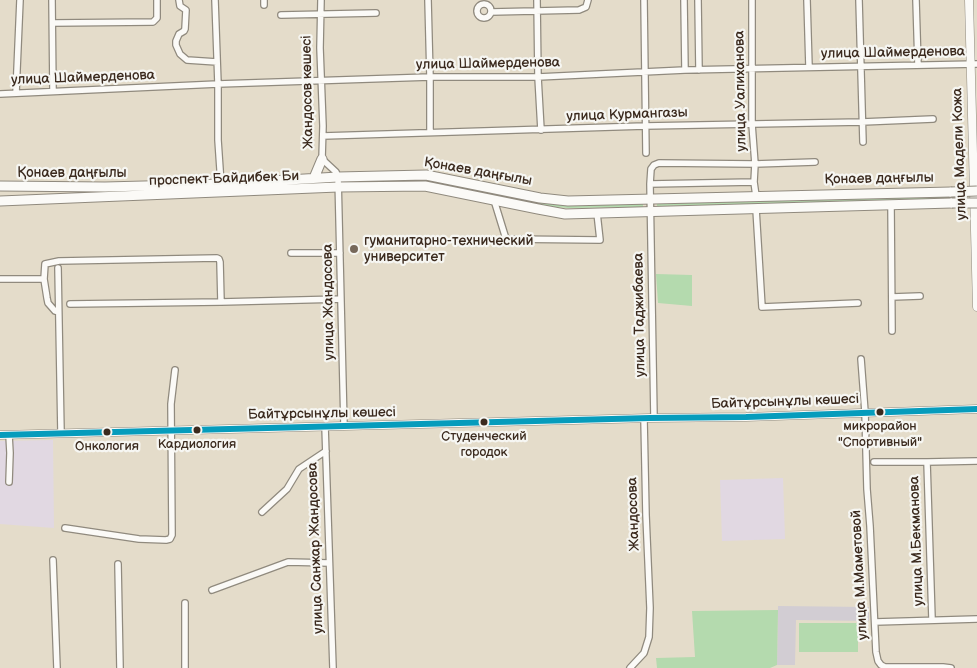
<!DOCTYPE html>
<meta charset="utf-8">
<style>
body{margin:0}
canvas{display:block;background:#e4dcca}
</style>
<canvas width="977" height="668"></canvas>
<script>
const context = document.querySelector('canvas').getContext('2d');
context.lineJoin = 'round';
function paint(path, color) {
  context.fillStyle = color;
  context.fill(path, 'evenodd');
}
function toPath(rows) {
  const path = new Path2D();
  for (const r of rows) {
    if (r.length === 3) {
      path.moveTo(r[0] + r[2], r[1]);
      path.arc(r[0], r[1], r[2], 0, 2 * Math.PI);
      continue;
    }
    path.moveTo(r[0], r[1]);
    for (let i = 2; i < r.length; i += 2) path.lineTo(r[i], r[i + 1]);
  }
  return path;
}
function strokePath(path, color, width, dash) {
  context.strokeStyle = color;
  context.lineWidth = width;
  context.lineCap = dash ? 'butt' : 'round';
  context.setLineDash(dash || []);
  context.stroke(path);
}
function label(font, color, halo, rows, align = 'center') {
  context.font = font + ' "Balsamiq Sans",sans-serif';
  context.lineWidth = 4.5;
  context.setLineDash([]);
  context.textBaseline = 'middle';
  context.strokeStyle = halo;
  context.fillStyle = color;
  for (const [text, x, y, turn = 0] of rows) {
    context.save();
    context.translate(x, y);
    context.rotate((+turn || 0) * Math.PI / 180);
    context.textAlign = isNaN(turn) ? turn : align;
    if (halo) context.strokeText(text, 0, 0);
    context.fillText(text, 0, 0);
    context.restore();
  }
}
const built = toPath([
 [53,440,54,528,0,524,0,441],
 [783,478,785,539,722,541,720,480]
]);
const industrial = toPath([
 [778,606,869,607,869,621,796,620,795,665,777,665]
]);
const green = toPath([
 [422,179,446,181,547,203,568,204,643,202,643,207,568,208,547,206,445,183,431,181,348,183,348,181],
 [951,195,951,200,657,206,657,202],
 [656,274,692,275,692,306,658,303],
 [778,610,777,665,770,668,657,668,656,658,695,657,692,611],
 [799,623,858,623,858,652,799,652]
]);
const minor = toPath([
 [52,0,53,91],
 [179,0,180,6,186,10,185,29,184,31,179,34,176,41,176,45,180,54,187,60,217,62],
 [215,0,218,84,218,140,221,184],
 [321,0,320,48,323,126,322,159,336,172,338,177,344,426],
 [428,0,430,77,430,132],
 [537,0,538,77,541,130],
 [644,0,646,153],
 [684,0,685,70],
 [698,0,699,70],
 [752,0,752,124,755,164,754,182,756,196],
 [807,0,809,67],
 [859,0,863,142],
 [916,0,918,65],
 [484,11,7],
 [264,5,264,0],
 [491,12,579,10,586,7,588,0],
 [281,15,376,13],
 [53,23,153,22,157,18,157,0],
 [16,93,20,0],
 [0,94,218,84,430,77,538,77,685,70,977,64],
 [323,136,645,126,862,122,933,119],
 [650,184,651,169,654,165,659,163,755,164,815,162],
 [494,200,506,239,600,240,597,213],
 [891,205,892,331],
 [756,209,762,307,858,303],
 [291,253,340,253],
 [58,268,61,433],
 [0,279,44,279,47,298,48,303,55,311,58,312],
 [44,279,45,264,59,261,217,258,219,259,220,262,221,302,341,299],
 [892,297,920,296],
 [70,304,221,302],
 [861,359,865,412,867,489,870,526,876,652,878,661,881,665,885,667,943,667,951,668],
 [654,418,650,184,754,182],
 [325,426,333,668],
 [9,435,10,453,9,482],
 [874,462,927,462,977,461],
 [927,462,932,619],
 [262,512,287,489,299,469,326,451],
 [65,528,139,539,166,540,170,539,172,535,171,404,175,370],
 [53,560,57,668],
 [118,564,120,668],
 [212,590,288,562,329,563],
 [185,603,185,668],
 [875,622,977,619],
 [630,668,644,653,649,637,650,608,646,515,644,419]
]);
const secondary = toPath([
 [969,0,977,307],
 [0,435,650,418,746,417,977,409]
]);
const primary = toPath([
 [314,178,322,159],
 [0,186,105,187,221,184,338,177,426,175,540,198,568,201,951,192],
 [0,201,338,187,425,186,538,209,565,214,952,203]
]);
const primaryBridge = toPath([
 [951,192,977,191],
 [952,203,977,203]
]);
const bus1 = toPath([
 [0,435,650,418,746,417,977,409]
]);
const markers = [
 [354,249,5,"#76685a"],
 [880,412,4.5,"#3b2a1e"],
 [484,422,4.5,"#3b2a1e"],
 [197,430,4.5,"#3b2a1e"],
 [107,432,4.5,"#3b2a1e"]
];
const busNames = [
 ["микрорайон",880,427],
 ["\"Спортивный\"",880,443],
 ["Студенческий",484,437],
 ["городок",484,453],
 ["Кардиология",197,445],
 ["Онкология",107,447]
];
const streetNames = [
 ["улица Шаймерденова",893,53,-1],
 ["улица Шаймерденова",488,64,-1],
 ["улица Шаймерденова",83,78,-2],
 ["улица Уалиханова",741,91,-91],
 ["Жандосов көшесі",308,92,-91],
 ["улица Курмангазы",627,115,-2],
 ["улица Мадели Кожа",960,154,-92],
 ["Қонаев даңғылы",478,172,10],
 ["Қонаев даңғылы",72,173],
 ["проспект Байдибек Би",224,179,-2],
 ["Қонаев даңғылы",879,179,-1],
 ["улица Жандосова",329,302,-91],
 ["улица Таджибаева",640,315,-91],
 ["Байтұрсынұлы көшесі",785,402,-2],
 ["Байтұрсынұлы көшесі",322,414,-1],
 ["Жандосова",634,514,-92],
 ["улица М.Бекманова",917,541,-92],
 ["улица Санжар Жандосова",316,548,-92],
 ["улица М.Маметовой",860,575,-93]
];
const poiNames = [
 ["гуманитарно-технический",364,241],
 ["университет",364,257]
];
paint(built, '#e1d8e2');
paint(industrial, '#d2cdd3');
paint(green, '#b4daae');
strokePath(minor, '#908a7e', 8);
strokePath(secondary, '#908a7e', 9);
strokePath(primary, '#908a7e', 11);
strokePath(minor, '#fbfaf7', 5.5);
strokePath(secondary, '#fbfaf7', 8);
strokePath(primary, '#fbfaf7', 9);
strokePath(primaryBridge, '#908a7e', 11, []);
strokePath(primaryBridge, '#fbfaf7', 9);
strokePath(bus1, '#069cbc', 6);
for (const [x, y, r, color] of markers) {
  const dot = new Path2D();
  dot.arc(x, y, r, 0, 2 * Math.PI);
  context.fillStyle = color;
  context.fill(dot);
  strokePath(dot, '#f6f6f2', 2);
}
label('13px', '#3b2a1e', '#f6f6f2', busNames);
label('14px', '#3b2a1e', '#f6f6f2', streetNames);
label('14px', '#3b2a1e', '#f6f6f2', poiNames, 'left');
</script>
